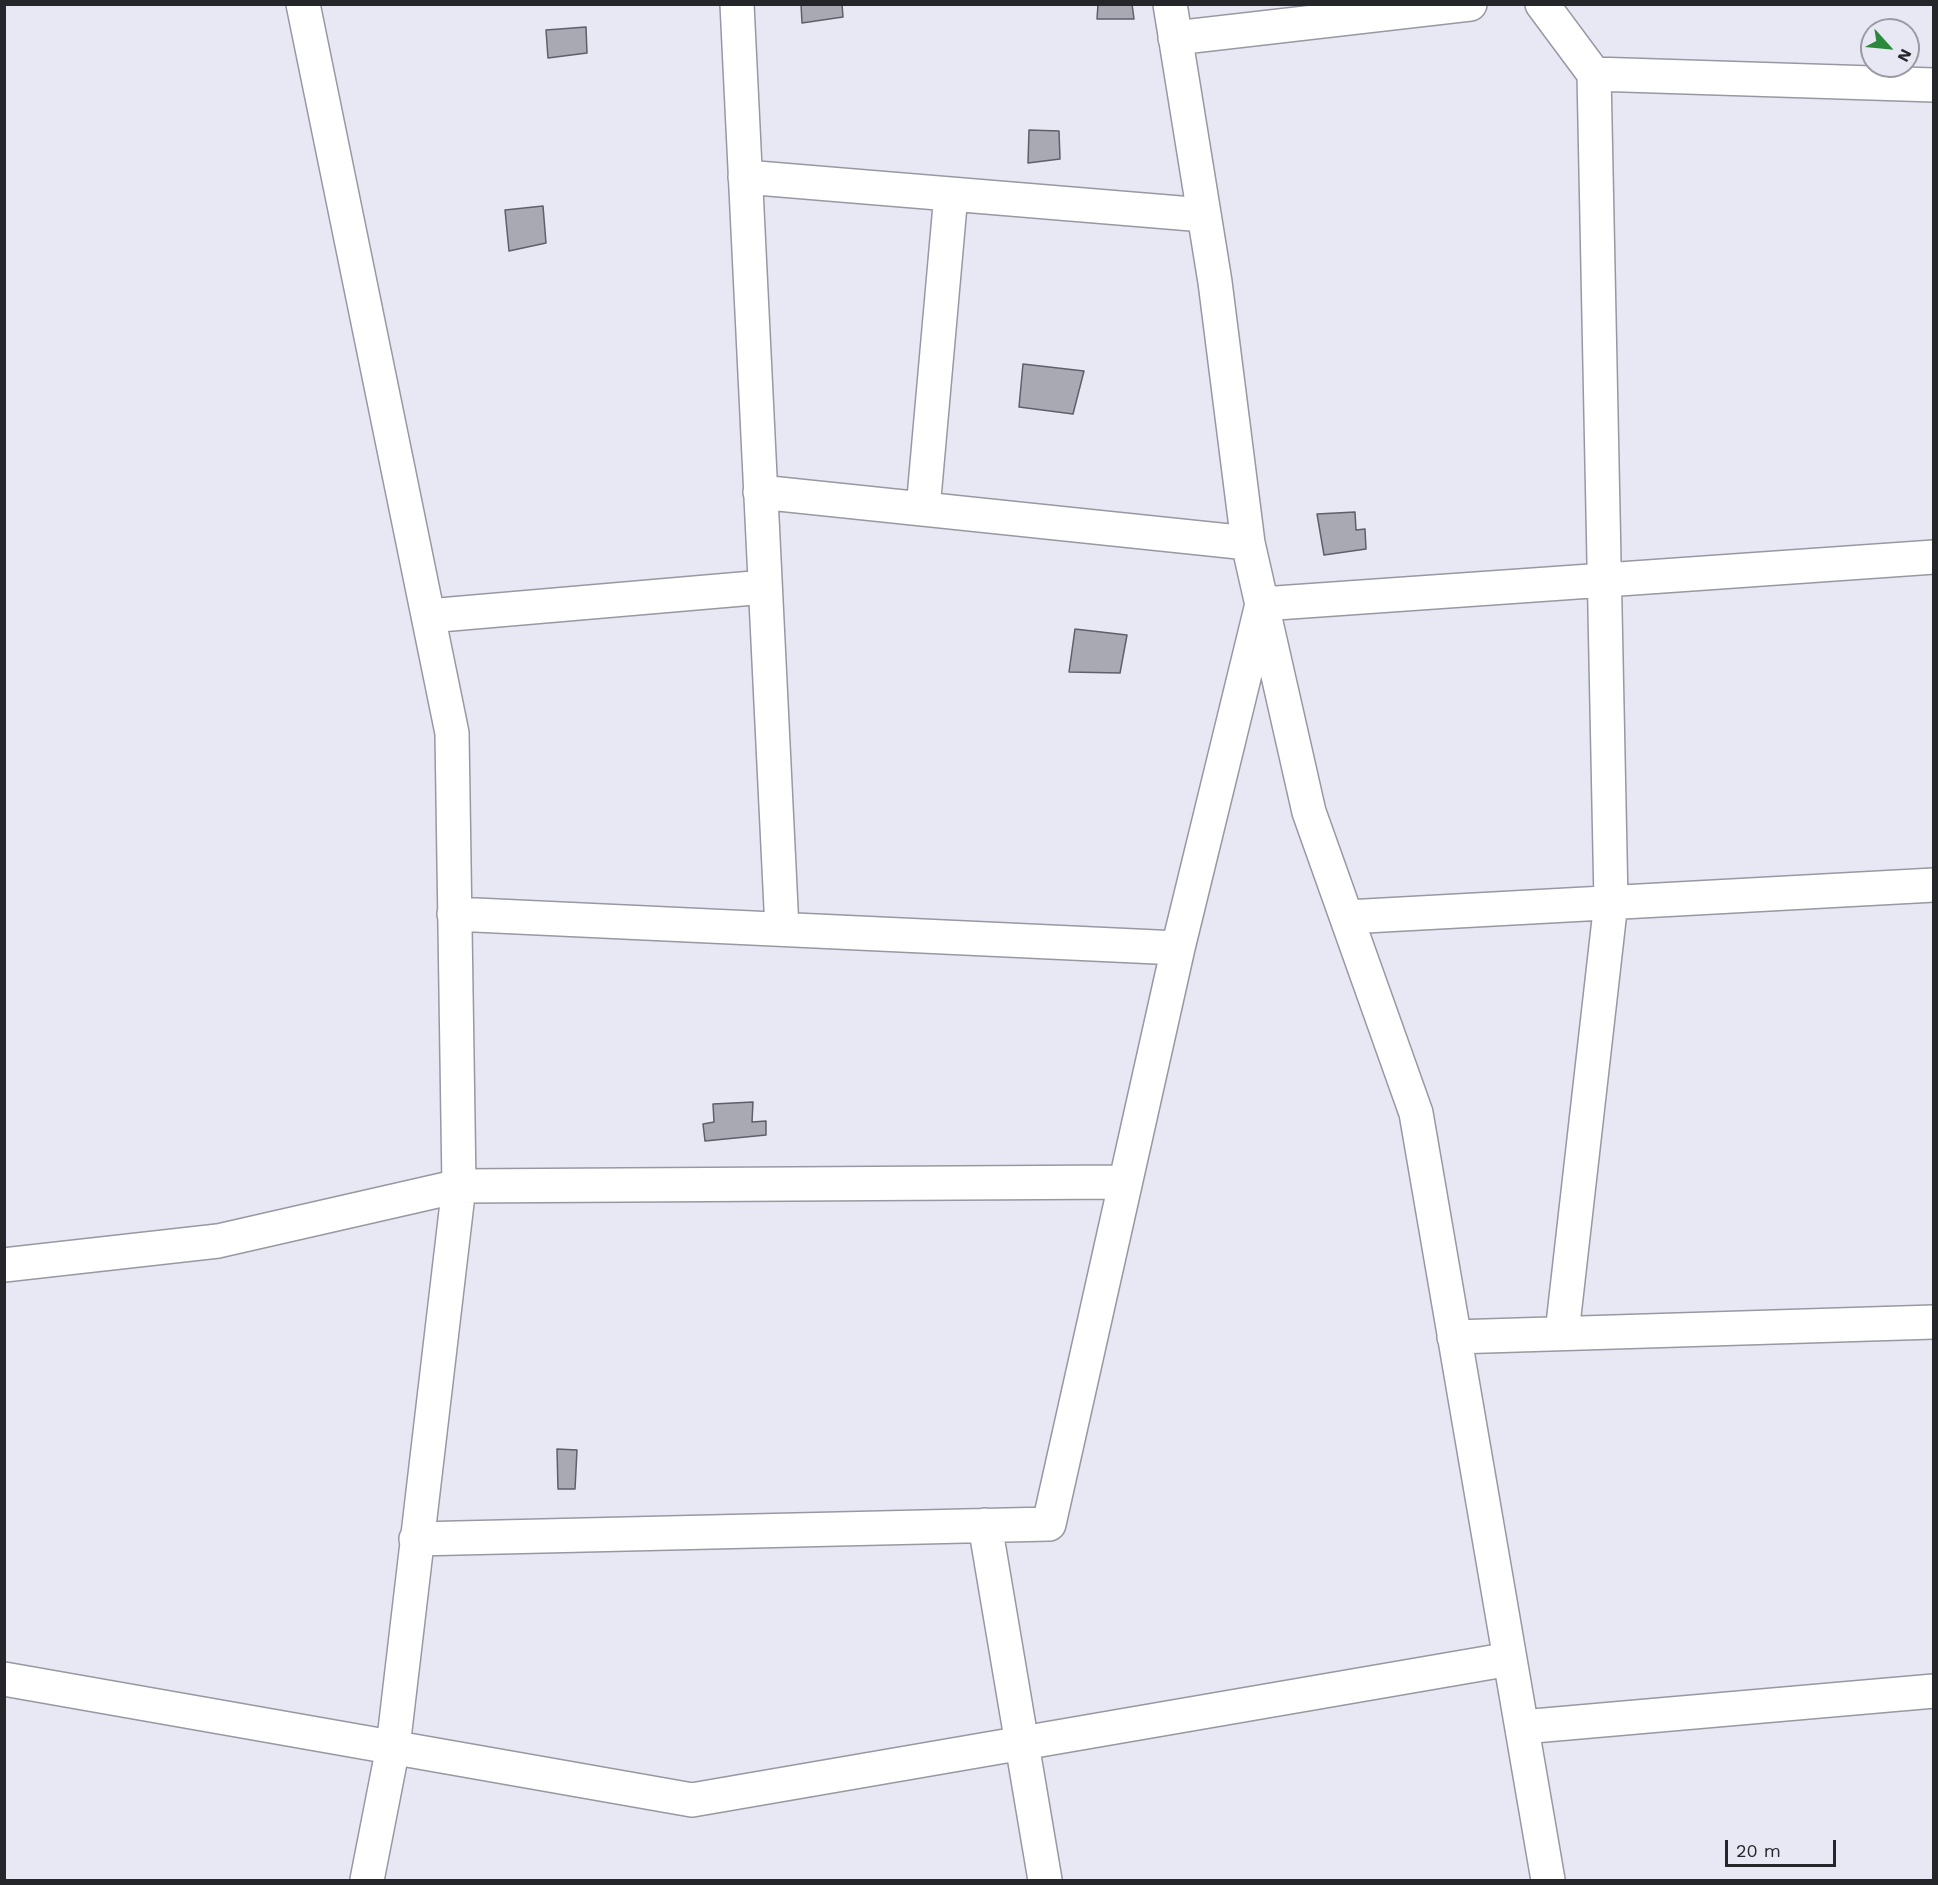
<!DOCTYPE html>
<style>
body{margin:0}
#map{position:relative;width:1938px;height:1885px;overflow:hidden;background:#e7e8f3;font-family:"Work Sans",sans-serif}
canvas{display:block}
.frame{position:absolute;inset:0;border:6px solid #25262a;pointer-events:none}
.north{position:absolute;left:1860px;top:18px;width:60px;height:60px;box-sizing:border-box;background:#e7e8f3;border:2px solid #999aa3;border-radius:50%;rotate:117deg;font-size:16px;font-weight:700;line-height:24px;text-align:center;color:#25262a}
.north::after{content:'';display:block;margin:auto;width:21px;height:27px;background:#2b893b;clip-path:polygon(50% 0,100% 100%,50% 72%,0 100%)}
.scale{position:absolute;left:1725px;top:1840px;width:111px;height:27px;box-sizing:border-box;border:3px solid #25262a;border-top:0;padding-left:8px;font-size:18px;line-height:21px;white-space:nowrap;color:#25262a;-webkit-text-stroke:4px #e7e8f3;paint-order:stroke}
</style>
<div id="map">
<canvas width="1938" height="1885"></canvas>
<div class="frame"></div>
<div class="north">N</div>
<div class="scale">20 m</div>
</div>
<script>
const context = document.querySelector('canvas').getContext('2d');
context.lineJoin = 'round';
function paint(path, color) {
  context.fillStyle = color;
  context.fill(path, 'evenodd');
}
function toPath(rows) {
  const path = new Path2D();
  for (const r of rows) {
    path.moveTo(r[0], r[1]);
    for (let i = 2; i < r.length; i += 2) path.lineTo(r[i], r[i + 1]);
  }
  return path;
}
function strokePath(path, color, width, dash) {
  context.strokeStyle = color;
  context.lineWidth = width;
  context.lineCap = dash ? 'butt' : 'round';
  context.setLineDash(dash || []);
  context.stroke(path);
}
const building = toPath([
 [801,4,842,4,843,17,802,23,801,4],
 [1098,4,1132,4,1134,19,1097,19,1098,4],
 [586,27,587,53,548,58,546,30,586,27],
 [1029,130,1059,131,1060,159,1028,163,1029,130],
 [543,206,546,243,509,251,505,210,543,206],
 [1023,364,1084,371,1073,414,1019,407,1023,364],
 [1355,512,1356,530,1365,529,1366,549,1324,555,1317,514,1355,512],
 [1075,629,1127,635,1120,673,1069,672,1075,629],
 [753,1102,752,1122,766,1121,766,1135,705,1141,703,1124,714,1122,713,1104,753,1102],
 [557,1449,577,1450,575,1489,558,1489,557,1449]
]);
const minor = toPath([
 [303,4,452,733,459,1186,393,1747,367,1880],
 [737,4,782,929],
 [1170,4,1215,282,1248,543,1309,812,1416,1113,1548,1880],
 [1542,4,1594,74,1611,902,1562,1333],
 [1175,38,1470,4],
 [1594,74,1934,85],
 [745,177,1204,215],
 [760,492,1248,543],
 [923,509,951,194],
 [428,616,765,587],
 [454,914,1178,948],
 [1347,917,1934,885],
 [4,1265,218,1241,459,1186,1125,1182],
 [1454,1337,1934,1322],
 [985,1525,1045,1880],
 [416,1539,1049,1524,1178,948,1262,604,1934,557],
 [4,1679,692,1800,1510,1659],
 [1522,1727,1934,1691]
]);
paint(building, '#a8a9b3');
strokePath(building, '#5e5f69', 1.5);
strokePath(minor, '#9798a2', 36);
strokePath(minor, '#fff', 33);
</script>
